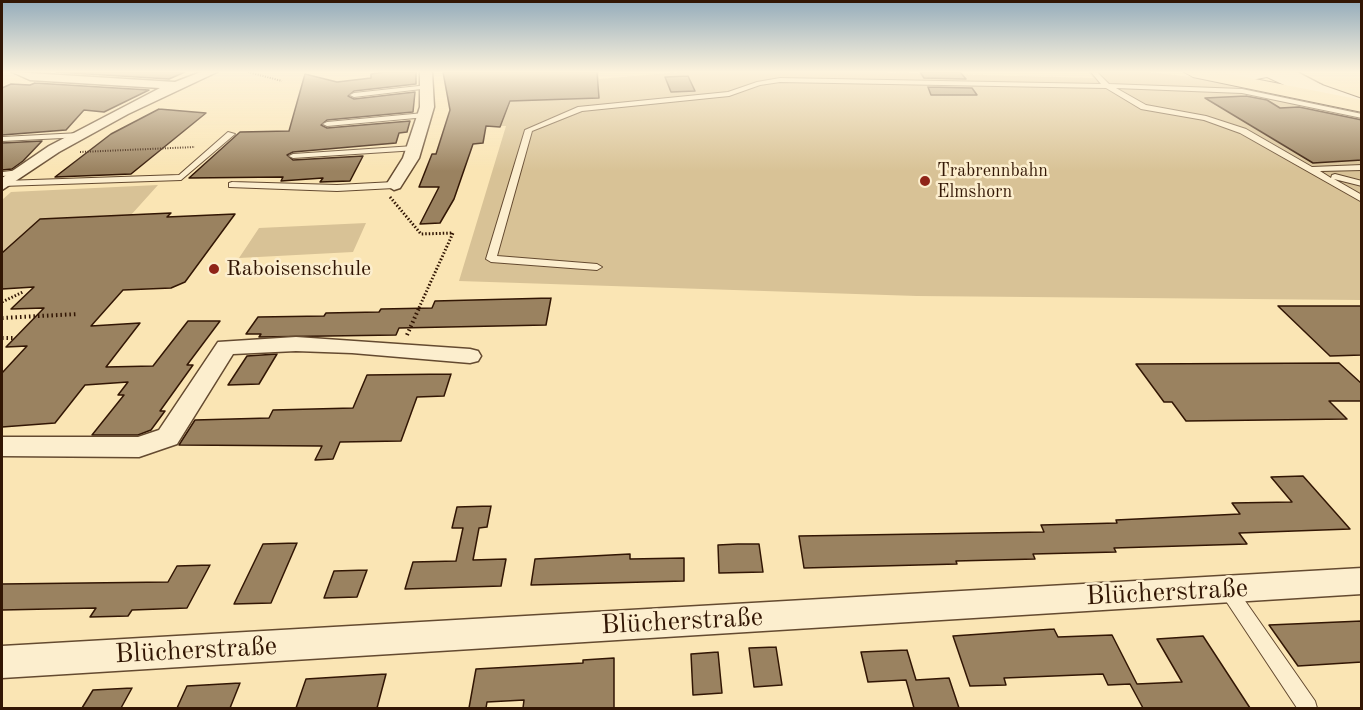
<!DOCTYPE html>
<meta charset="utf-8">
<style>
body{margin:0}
#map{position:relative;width:1363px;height:710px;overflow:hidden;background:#fae5b4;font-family:"Old Standard TT",serif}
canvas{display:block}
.frame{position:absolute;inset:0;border:3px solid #321604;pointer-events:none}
</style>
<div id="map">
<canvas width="1363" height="710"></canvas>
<div class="frame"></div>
</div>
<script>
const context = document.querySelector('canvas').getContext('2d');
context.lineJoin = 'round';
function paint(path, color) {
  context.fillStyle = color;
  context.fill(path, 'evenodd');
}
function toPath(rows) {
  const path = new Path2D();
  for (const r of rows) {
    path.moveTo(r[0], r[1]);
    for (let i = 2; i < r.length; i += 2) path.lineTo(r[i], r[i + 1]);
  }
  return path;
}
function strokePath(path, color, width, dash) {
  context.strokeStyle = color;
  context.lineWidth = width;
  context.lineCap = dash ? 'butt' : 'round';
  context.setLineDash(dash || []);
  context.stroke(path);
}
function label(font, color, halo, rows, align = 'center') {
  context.font = font + ' "Old Standard TT",serif';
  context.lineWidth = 5;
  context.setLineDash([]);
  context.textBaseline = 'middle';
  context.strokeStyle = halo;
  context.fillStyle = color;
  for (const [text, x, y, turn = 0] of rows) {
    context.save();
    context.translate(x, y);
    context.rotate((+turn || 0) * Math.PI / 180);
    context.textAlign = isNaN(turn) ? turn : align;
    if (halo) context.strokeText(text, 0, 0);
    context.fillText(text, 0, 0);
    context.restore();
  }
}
const green = toPath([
 [473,72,599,72,599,79,680,72,878,72,1093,78,1088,72,1149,72,1210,79,1317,102,1361,114,1361,300,917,296,459,281,506,126,501,126,512,99,490,97],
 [158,185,131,215,40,219,18,238,67,265,2,269,2,200,11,192],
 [366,223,353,252,239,258,259,228]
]);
const building = toPath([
 [56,72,185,72,169,79,56,72],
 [385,72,416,72,416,84,354,91,348,96,354,99,415,92,413,112,327,120,321,125,327,128,410,121,407,132,399,133,396,143,293,152,287,155,293,160,363,156,350,181,320,182,323,178,281,181,283,177,189,178,240,132,289,131,305,74,337,82,371,78,371,74,385,72],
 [443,72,597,72,599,98,510,101,500,127,486,126,483,143,473,144,454,199,440,223,420,224,439,187,419,187,432,154,436,154,450,110,443,72],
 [920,72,960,72,966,79,924,78,920,72],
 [688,76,695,91,671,92,665,77,688,76],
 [35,83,149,90,104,112,84,110,66,130,2,135,2,88,11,84,30,85,35,83],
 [928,87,972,88,977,95,931,95,928,87],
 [1246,96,1267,100,1280,108,1299,107,1362,120,1362,160,1313,163,1205,98,1246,96],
 [159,109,206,113,131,174,55,177,111,134,159,109],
 [42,141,23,161,12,169,2,170,2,143,42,141],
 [171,213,167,217,235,214,185,282,171,288,123,290,91,326,140,323,106,367,153,366,188,321,220,321,187,365,193,365,160,411,165,411,151,430,138,435,92,435,124,395,118,395,128,382,85,385,55,423,2,427,2,373,27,346,6,347,44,308,11,309,34,287,2,289,2,253,40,219,171,213],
 [551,298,546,325,399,328,396,335,259,337,261,334,246,334,258,317,324,316,326,313,379,312,381,309,432,308,435,301,551,298],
 [1278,306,1362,306,1362,355,1330,356,1278,306],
 [277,354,259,384,228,385,247,356,277,354],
 [1339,363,1362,384,1362,401,1329,401,1347,419,1186,421,1172,402,1164,402,1136,364,1339,363],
 [451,374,444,396,417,397,401,441,340,442,333,459,315,460,322,446,179,445,195,420,269,418,273,410,353,408,367,375,451,374],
 [1303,476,1350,529,1239,533,1247,544,1114,548,1116,552,1033,554,1035,559,956,561,957,564,804,568,799,536,1044,532,1041,525,1117,523,1116,520,1240,514,1232,503,1292,502,1271,477,1303,476],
 [491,506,487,527,479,528,473,560,506,559,501,586,405,589,413,562,456,561,463,528,452,528,457,507,491,506],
 [297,543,271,603,234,604,263,544,297,543],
 [738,544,759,544,763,572,719,573,718,545,738,544],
 [630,554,630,559,684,558,684,581,531,585,535,559,630,554],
 [210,565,187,608,132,610,128,616,90,617,96,608,2,610,2,584,168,582,177,566,210,565],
 [367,570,357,597,324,598,334,571,367,570],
 [1362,621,1362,662,1298,666,1269,625,1362,621],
 [1054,629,1058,637,1112,635,1137,684,1182,682,1157,639,1203,636,1250,708,1143,708,1130,684,1108,685,1103,674,1004,678,1006,685,970,686,953,636,1054,629],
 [776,647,782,685,754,687,749,648,776,647],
 [907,650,916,680,949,678,959,708,914,708,906,680,868,682,861,652,907,650],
 [718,652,722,693,693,695,691,654,718,652],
 [614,658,614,708,523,708,524,700,487,702,486,708,469,708,476,669,583,663,583,660,614,658],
 [386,674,377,708,296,708,306,679,386,674],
 [240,683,230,708,177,708,187,686,240,683],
 [132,688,121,708,82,708,93,690,132,688]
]);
const pathFar2 = toPath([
 [248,72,282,81],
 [80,152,195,147]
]);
const pathFar1 = toPath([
 [390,197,421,234,453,233,418,310],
 [2,302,23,292]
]);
const path = toPath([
 [2,318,78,314],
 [407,335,419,308],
 [2,338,14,338]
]);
const lane = toPath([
 [1091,72,1097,72,1109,84,1242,89,1362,114,1362,118,1242,93,1116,88,1146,105,1206,116,1246,129,1312,167,1362,165,1362,170,1320,171,1331,178,1332,175,1335,174,1362,181,1362,186,1334,179,1362,195,1362,202,1240,133,1204,120,1141,109,1106,88,780,82,760,85,729,96,582,111,532,131,497,256,597,264,602,267,597,270,491,262,486,259,525,130,578,107,728,92,757,82,780,78,1101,84,1091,72],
 [428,85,431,87,430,88,354,97,350,95,354,93,428,85],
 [424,113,428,115,427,117,327,126,323,124,327,122,424,113],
 [228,132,235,134,181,180,2,186,2,182,4,181,179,175,228,132],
 [80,133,83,133,83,137,2,141,2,137,80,133],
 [414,146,418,148,417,150,293,158,289,156,293,154,414,146],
 [20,170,23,171,23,175,2,176,2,172,20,170],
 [232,182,337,185,394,182,398,185,394,188,337,191,229,187,229,183,232,182],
 [1228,583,1234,585,1315,701,1317,708,1297,708,1222,595,1220,590,1222,585,1228,583]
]);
const street = toPath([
 [12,72,175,82,201,72,217,72,128,114,59,152,2,190,2,178,49,146,160,88,30,80,12,72],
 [420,72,432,72,434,107,419,158,400,188,394,190,386,185,403,158,420,107,420,72],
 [1281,72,1297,72,1322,85,1316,89,1311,88,1281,72],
 [296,337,470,349,478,351,481,356,478,361,470,363,352,353,296,351,233,354,177,444,139,457,2,456,2,437,138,437,159,430,218,342,296,337],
 [1362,568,1362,594,2,678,2,646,1362,568]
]);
const secondary = toPath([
 [1187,72,1285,72,1362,99,1362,111,1297,91,1267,77,1246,81,1196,77,1187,72]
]);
const primary = toPath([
 [1184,72,1219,72,1362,100,1362,112,1193,77,1184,72]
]);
const markers = [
 [925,181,6,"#8f2418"],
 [214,269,6,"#8f2418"]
];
const farPoinames = [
 ["Trabrennbahn",937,171],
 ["Elmshorn",937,192]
];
const poiNames = [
 ["Raboisenschule",226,269]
];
const nearStreetnames = [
 ["Blücherstraße",1167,593,-3],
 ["Blücherstraße",682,622,-3],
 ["Blücherstraße",196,651,-3]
];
paint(green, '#d8c296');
paint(building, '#9a8260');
strokePath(building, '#321604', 1.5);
strokePath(lane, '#644a30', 2);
strokePath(street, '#644a30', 3);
strokePath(secondary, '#321604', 2);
strokePath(primary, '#321604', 2);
strokePath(pathFar2, '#321604', 2, [1, 1.5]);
strokePath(pathFar1, '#321604', 3, [1.5, 2]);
strokePath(path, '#321604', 4, [1.5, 3]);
paint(lane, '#fceece');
paint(street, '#fceece');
paint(secondary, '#fceece');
paint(primary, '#fae5b4');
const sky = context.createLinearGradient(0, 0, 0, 171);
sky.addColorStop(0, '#94acbb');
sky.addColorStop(0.42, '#fdf3dd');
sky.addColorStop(1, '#fdf3dd00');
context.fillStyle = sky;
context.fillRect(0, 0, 1363, 171);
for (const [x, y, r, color] of markers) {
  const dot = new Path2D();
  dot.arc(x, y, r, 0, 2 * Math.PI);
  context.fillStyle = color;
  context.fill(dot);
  strokePath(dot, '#fceece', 2);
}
label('18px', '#321604', '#fceece', farPoinames, 'left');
label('22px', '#321604', '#fceece', poiNames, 'left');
label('27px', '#321604', '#fceece', nearStreetnames);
</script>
